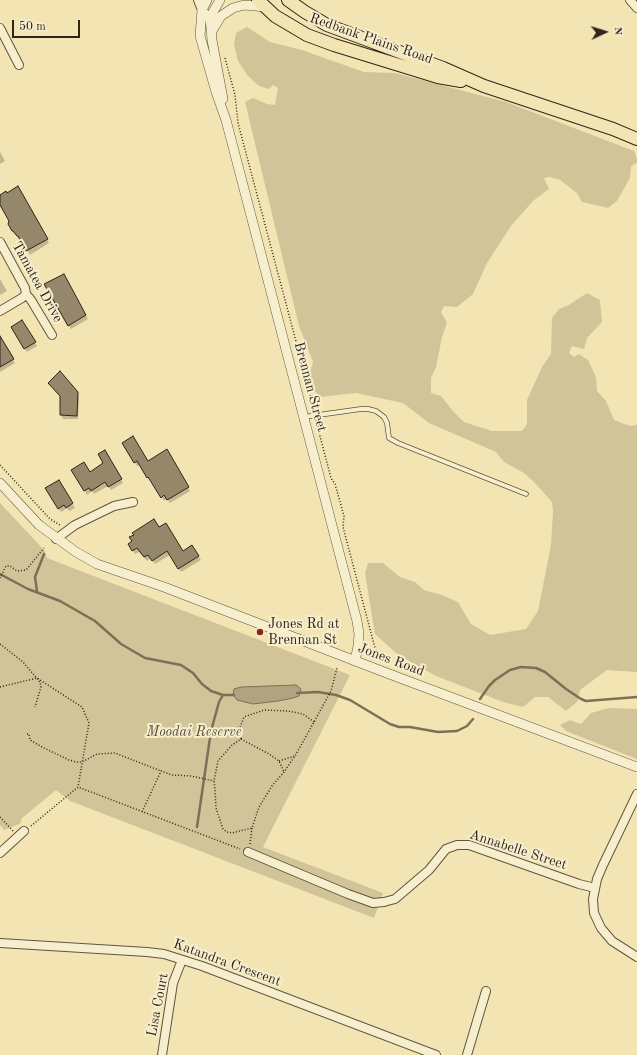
<!DOCTYPE html>
<style>
body{margin:0}
#map{position:relative;width:637px;height:1055px;overflow:hidden;background:#f3e5b3;font-family:"Old Standard TT",serif}
canvas{display:block}
.north{position:absolute;left:585px;top:12px;width:40px;height:40px;-webkit-text-stroke:3px #f7eece;paint-order:stroke;rotate:86deg;font-size:11px;font-weight:700;line-height:16px;text-align:center;color:#30231a}
.north::after{content:'';display:block;margin:auto;width:14px;height:18px;background:#30231a;clip-path:polygon(50% 0,100% 100%,50% 72%,0 100%)}
.scale{position:absolute;left:12px;top:20px;width:68px;height:18px;box-sizing:border-box;border:2px solid #30231a;border-top:0;padding-left:5px;font-size:12px;line-height:14px;white-space:nowrap;color:#30231a;-webkit-text-stroke:3px #f7eece;paint-order:stroke}
</style>
<div id="map">
<canvas width="637" height="1055"></canvas>
<div class="north">N</div>
<div class="scale">50 m</div>
</div>
<script>
const context = document.querySelector('canvas').getContext('2d');
context.lineJoin = 'round';
function paint(path, color) {
  context.fillStyle = color;
  context.fill(path, 'evenodd');
}
function toPath(rows) {
  const path = new Path2D();
  for (const r of rows) {
    path.moveTo(r[0], r[1]);
    for (let i = 2; i < r.length; i += 2) path.lineTo(r[i], r[i + 1]);
  }
  return path;
}
function strokePath(path, color, width, dash) {
  context.strokeStyle = color;
  context.lineWidth = width;
  context.lineCap = dash ? 'butt' : 'round';
  context.setLineDash(dash || []);
  context.stroke(path);
}
function label(font, color, halo, rows, align = 'center') {
  context.font = font + ' "Old Standard TT",serif';
  context.lineWidth = 4;
  context.setLineDash([]);
  context.textBaseline = 'middle';
  context.strokeStyle = halo;
  context.fillStyle = color;
  for (const [text, x, y, turn = 0] of rows) {
    context.save();
    context.translate(x, y);
    context.rotate((+turn || 0) * Math.PI / 180);
    context.textAlign = isNaN(turn) ? turn : align;
    if (halo) context.strokeText(text, 0, 0);
    context.fillText(text, 0, 0);
    context.restore();
  }
}
const green = toPath([
 [247,27,270,42,302,50,364,72,395,73,506,102,634,151,637,159,637,163,631,166,630,178,617,201,608,208,582,202,577,193,560,180,550,177,544,178,549,189,533,201,511,226,487,263,473,294,457,307,444,306,441,312,447,323,442,337,436,367,431,378,431,393,441,396,452,410,464,422,492,431,522,431,527,424,527,400,542,367,551,354,552,318,559,309,569,305,587,293,600,300,602,322,587,338,584,349,572,346,569,353,574,357,579,354,588,360,596,377,597,391,606,401,614,420,630,426,637,425,637,672,607,670,580,690,578,701,566,711,548,697,535,697,523,707,503,702,436,676,397,654,375,634,365,573,368,563,383,563,400,577,415,582,424,590,442,595,458,602,471,624,490,635,526,629,538,611,551,545,553,512,552,502,534,482,524,473,504,462,496,452,429,423,403,403,356,393,320,397,313,389,310,372,313,362,299,326,245,102,253,98,267,104,275,105,278,88,273,85,269,89,259,86,248,76,238,61,234,45,236,33],
 [0,503,45,551,47,558,350,675,263,847,383,893,374,918,70,801,56,790,22,818,20,824,4,830,0,825],
 [609,708,637,709,637,759,566,731,560,725,570,720,581,724,591,713]
]);
const water = toPath([
 [296,685,301,689,299,696,293,698,278,701,253,704,237,700,233,695,234,689,241,687,296,685]
]);
const shadow = toPath([
 [0,152,5,161,0,164],
 [17,188,49,243,30,255,21,239,20,240,16,234,15,235,9,225,11,222,0,203,0,196],
 [64,275,88,319,71,329,45,284],
 [0,279,7,291,0,295],
 [22,321,37,346,27,352,12,327],
 [0,338,15,363,0,372],
 [49,383,77,392,79,397,78,419,63,419,61,415,61,398],
 [123,443,147,462,166,450,190,491,170,503,167,499,164,501,140,465,137,466],
 [104,452,123,483,111,490,108,486,94,494,92,491,87,495,72,470,90,473,105,464],
 [58,481,75,508,69,511,67,508,61,512,46,489],
 [159,528,182,552,192,546,201,560,181,572,170,555,155,564,151,558,147,561,139,552,135,554,129,544]
]);
const stream = toPath([
 [0,574,28,589,60,601,95,621,121,644,145,658,181,665,193,673,202,684,211,691,223,695,234,695],
 [37,591,35,577,44,554],
 [297,693,318,692,336,695,350,700,390,724,399,727,410,727,438,732,457,731,467,726,473,719],
 [480,699,489,686,495,680,510,670,521,667,536,668,545,672,566,689,581,699,586,701,637,697],
 [197,827,211,731,219,702,223,695]
]);
const building = toPath([
 [18,186,48,239,26,251,18,236,17,236,13,231,12,231,8,224,9,221,0,205,0,195,6,191,7,193,18,186],
 [64,274,86,315,68,326,44,284,64,274],
 [22,320,36,342,24,349,11,327,22,320],
 [0,336,14,359,0,367,0,336],
 [60,371,78,392,77,416,60,415,60,396,48,383,60,371],
 [133,436,148,461,167,449,189,487,167,500,164,495,161,498,148,477,147,478,137,461,134,463,122,443,133,436],
 [105,450,122,479,108,487,105,482,91,491,89,488,84,491,71,470,84,462,90,472,103,463,98,454,105,450],
 [59,480,73,503,66,508,64,505,58,509,45,488,59,480],
 [154,519,159,527,166,523,183,551,192,545,199,556,178,569,167,551,152,561,148,555,144,557,137,548,132,551,128,544,132,541,129,537,134,535,132,533,154,519]
]);
const path = toPath([
 [225,58,235,95,238,123,314,409],
 [316,421,331,478,335,484,344,516,343,527,375,648,380,658,384,661],
 [0,465,50,519,60,525],
 [0,578,6,566,10,566,17,571,26,570,44,548],
 [0,644,23,662,40,682,41,687,35,707],
 [0,687,37,678,82,707,89,723,78,787],
 [314,722,303,714,288,711,264,710,244,717,239,730,241,739,231,746,218,761,214,781,215,790,216,808,223,829,227,832,232,833,252,828,259,807,272,786,284,772,295,756,314,722,331,691,337,668],
 [27,734,29,734,30,740,42,747,69,760,76,762,82,762,97,754,115,753,161,771],
 [241,739,269,754,279,761,284,772],
 [279,761,295,756],
 [142,812,161,771,172,775,191,776,214,781],
 [0,817,13,831],
 [31,826,78,787,240,849],
 [250,844,252,828]
]);
const service = toPath([
 [304,417,361,409,368,409,376,411,384,417,387,423,389,438,398,443,526,494]
]);
const minor = toPath([
 [198,0,202,10,205,13],
 [630,0,637,8],
 [0,28,19,65],
 [0,242,25,288,26,294,31,300,52,335],
 [0,311,22,298,26,294],
 [56,539,75,525,114,506,133,502],
 [637,794,603,865,597,879,593,899,594,913,601,928,612,941,637,957],
 [248,852,348,894,373,903,384,902,395,899,429,870,446,849,457,845,469,845,579,884,595,888],
 [0,853,24,831],
 [0,943,147,952,164,954,202,966,436,1055],
 [162,1055,173,983,182,960],
 [467,1055,486,991]
]);
const tertiary = toPath([
 [207,0,202,10,200,36,216,92,226,120,357,621,359,634,358,646,355,661],
 [220,0,210,17,212,40,223,99],
 [212,31,221,16,233,8,244,5,266,7],
 [0,483,39,525,76,552,97,564,164,587,384,672,637,767]
]);
const primary = toPath([
 [258,0,275,16,307,35,334,45,438,77,461,81],
 [288,0,305,12,327,25,443,68,484,86,613,129,637,139]
]);
const markers = [
 [260,632,4,"#8f2418"]
];
const streetNames = [
 ["Redbank Plains Road",371,39,19],
 ["Tamatea Drive",37,282,61],
 ["Brennan Street",310,387,75],
 ["Jones Road",391,660,21],
 ["Annabelle Street",518,850,18],
 ["Katandra Crescent",227,963,20],
 ["Lisa Court",158,1005,-79]
];
const poiNames = [
 ["Jones Rd at",268,624],
 ["Brennan St",268,640]
];
const parkNames = [
 ["Moodai Reserve",194,732]
];
paint(green, '#d2c499');
paint(water, '#b1a37f');
strokePath(water, '#7d7057', 1);
paint(shadow, '#0003');
strokePath(stream, '#7d7057', 2.5);
paint(building, '#95886a');
strokePath(building, '#30231a', 1);
strokePath(service, '#615440', 5.5);
strokePath(minor, '#615440', 10);
strokePath(tertiary, '#615440', 10);
strokePath(primary, '#30231a', 14);
strokePath(path, '#30231a', 1.5, [1, 2]);
strokePath(service, '#f7eece', 4);
strokePath(minor, '#f7eece', 8);
strokePath(tertiary, '#f7eece', 9);
strokePath(primary, '#f3e5b3', 12);
for (const [x, y, r, color] of markers) {
  const dot = new Path2D();
  dot.arc(x, y, r, 0, 2 * Math.PI);
  context.fillStyle = color;
  context.fill(dot);
  strokePath(dot, '#f7eece', 1.5);
}
label('14px', '#30231a', '#f7eece', streetNames);
label('14px', '#30231a', '#f7eece', poiNames, 'left');
label('italic 14px', '#584b3a', '#f7eece', parkNames);
</script>
